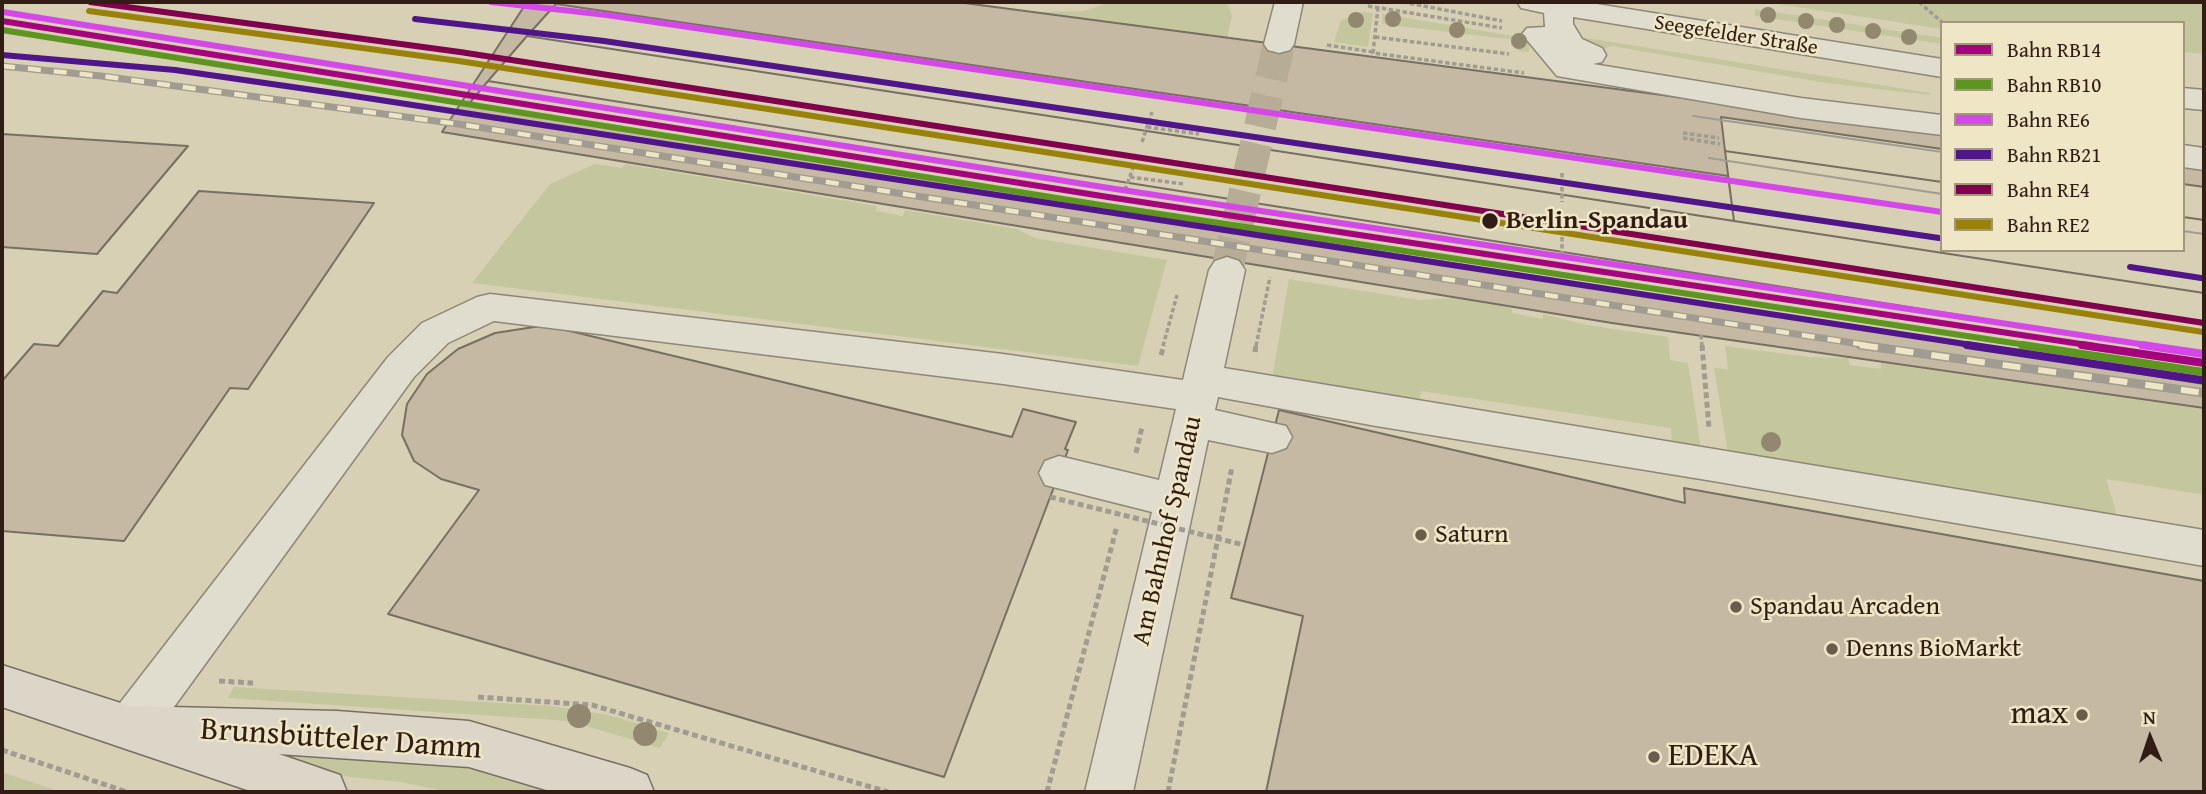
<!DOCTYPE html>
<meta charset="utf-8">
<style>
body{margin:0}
#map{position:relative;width:2206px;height:794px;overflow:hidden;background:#d8d0b5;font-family:"Gentium Book Plus",serif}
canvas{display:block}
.frame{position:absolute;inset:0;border:4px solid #311d15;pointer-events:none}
.legend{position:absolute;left:1940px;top:21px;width:245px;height:231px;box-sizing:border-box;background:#efe6c5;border:2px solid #a3967f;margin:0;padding:9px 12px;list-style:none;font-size:21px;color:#311d15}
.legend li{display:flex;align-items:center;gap:14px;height:35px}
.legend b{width:35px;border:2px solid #a3967f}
.north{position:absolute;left:2115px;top:703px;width:70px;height:70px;-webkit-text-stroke:5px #efe6c5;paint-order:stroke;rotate:358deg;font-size:19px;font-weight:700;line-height:28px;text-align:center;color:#311d15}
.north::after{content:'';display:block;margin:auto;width:24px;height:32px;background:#311d15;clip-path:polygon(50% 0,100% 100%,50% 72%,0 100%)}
</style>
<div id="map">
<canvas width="2206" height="794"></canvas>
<div class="frame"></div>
<ul class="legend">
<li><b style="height:9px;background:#a5027d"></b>Bahn RB14</li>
<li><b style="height:9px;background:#5e9520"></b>Bahn RB10</li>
<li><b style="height:9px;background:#d448e8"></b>Bahn RE6</li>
<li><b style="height:9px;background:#501689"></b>Bahn RB21</li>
<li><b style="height:9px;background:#80004d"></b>Bahn RE4</li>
<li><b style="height:9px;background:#98820a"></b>Bahn RE2</li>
</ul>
<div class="north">N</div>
</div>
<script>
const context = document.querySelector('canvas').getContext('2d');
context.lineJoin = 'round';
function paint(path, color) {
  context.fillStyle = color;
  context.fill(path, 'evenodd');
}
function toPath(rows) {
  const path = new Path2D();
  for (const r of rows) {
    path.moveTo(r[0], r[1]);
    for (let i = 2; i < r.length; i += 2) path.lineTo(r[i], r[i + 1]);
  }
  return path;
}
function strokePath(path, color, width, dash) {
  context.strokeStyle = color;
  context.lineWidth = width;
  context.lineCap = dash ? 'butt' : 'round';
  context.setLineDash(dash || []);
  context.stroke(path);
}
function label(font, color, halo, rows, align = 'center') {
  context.font = font + ' "Gentium Book Plus",serif';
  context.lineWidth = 5;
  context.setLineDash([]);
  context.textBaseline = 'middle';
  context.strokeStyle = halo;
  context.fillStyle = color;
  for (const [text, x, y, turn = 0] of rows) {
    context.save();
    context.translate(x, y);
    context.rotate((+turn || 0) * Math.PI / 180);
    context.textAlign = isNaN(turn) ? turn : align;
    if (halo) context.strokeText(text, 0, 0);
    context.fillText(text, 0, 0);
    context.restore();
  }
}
const green = toPath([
 [1109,2,1227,2,1232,16,1227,38,1039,12,1085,11],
 [1764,2,2204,2,2204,54,2183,52,2183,23,1942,23,1942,29],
 [1755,9,1942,38,1942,44,1755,16],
 [1363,12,1373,13,1368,47,1334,42,1341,20],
 [1383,14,1519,37,1529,43,1529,52,1517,51,1515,40,1382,24],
 [1574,36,1930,93,1930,95,1826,83,1611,46,1603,50],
 [595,164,622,168,625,164,877,206,876,211,903,216,905,210,1017,229,1035,238,1167,260,1138,366,472,283,550,184],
 [1289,279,1419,300,1452,298,1512,308,1512,313,1543,319,1543,314,1587,325,1668,337,1670,360,1688,363,1701,449,1672,445,1671,428,1421,391,1419,406,1272,379],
 [1725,346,1809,357,1848,358,1850,365,1881,369,1881,363,2204,409,2204,495,2106,479,2117,515,1728,453,1714,368,1728,369],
 [234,687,551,706,609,715,669,733,660,748,569,721,228,698],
 [271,747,462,766,547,792,448,792,401,782,312,773,265,761],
 [2,772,61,792,2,792]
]);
const building = toPath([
 [527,2,957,2,1942,132,1942,250,2183,250,2183,162,2204,165,2204,408,1612,323,442,132,527,2],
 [556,4,1728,176,1734,221,527,36,556,4],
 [527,36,2204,293,2204,354,488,81,527,36],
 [488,81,2204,354,2204,384,468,105,488,81],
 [1721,117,1942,149,1942,182,1725,151,1721,117],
 [2,134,188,146,97,254,2,247,2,134],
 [1725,151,1942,182,1942,250,2183,250,2183,217,2204,220,2204,293,1734,221,1725,151],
 [2183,184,2204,187,2204,220,2183,217,2183,184],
 [199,191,374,203,248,389,230,388,124,541,2,531,2,381,34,344,58,346,103,291,117,293,199,191],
 [534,327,553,327,1012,437,1023,409,1076,422,1065,449,1068,450,944,777,388,614,479,490,441,479,414,461,402,435,407,404,427,374,458,349,495,333,534,327],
 [1279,410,1685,503,1684,488,2204,581,2204,792,1266,792,1303,616,1231,598,1279,410]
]);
const minorTunnel = toPath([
 [1227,270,1279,44]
]);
const pathFar1 = toPath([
 [1403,2,1502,21],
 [1919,2,1943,23],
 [1368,6,1502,28],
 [1378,7,1373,53,1524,73],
 [1375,37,1509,54],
 [1327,45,1373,52],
 [1147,127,1199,134],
 [1683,133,1719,138],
 [1683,138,1720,144],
 [1142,142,1152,112],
 [1562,173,1562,202],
 [1130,177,1184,184],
 [1125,190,1134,165],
 [1562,230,1562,258],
 [1701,335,1702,346],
 [1163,346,1177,295],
 [1256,346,1270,277]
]);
const path = toPath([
 [1702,345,1709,428],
 [1255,352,1256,345],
 [1161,355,1164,345],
 [1136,453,1142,427],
 [219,681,253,683],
 [478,697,592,705,888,792],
 [2,750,127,792],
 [1047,792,1117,526],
 [1168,792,1232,467]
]);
const minor = toPath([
 [1275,2,1303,2,1294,44,1290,50,1279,53,1268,50,1264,44,1275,2],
 [1517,2,1584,2,1942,59,1942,77,1573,17,1573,24,1582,39,1602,48,1606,55,1602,62,1593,64,1801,98,1942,115,1942,135,1801,118,1557,76,1522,34,1527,28,1545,27,1544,13,1521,8,1517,2],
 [2183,88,2204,90,2204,110,2183,108,2183,88],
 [2183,145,2204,148,2204,170,2183,167,2183,145],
 [1227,257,1239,261,1245,270,1224,368,2204,530,2204,566,1713,481,1376,426,1218,397,1215,410,1286,426,1292,437,1286,448,1272,453,1208,440,1133,792,1085,792,1152,512,1045,485,1039,473,1045,461,1059,456,1159,480,1176,409,1003,384,494,321,448,343,414,377,147,744,130,750,113,744,107,728,113,712,388,357,422,323,477,297,490,294,1003,354,1183,380,1209,270,1215,261,1227,257]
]);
const major = toPath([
 [2,665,130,706,337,711,469,721,630,768,647,775,654,792,553,792,469,767,279,754,340,775,347,792,253,792,2,707,2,665]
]);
const tram = toPath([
 [1693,116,1942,152],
 [1709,158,1942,194],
 [2183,231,2204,234]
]);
const railFar1 = toPath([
 [2,66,101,76,458,124,1872,346]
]);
const rail = toPath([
 [1860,345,2204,393]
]);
const pathBridge = toPath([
 [1050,497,1244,545]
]);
const rail1Far1 = toPath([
 [2,21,1108,197,2094,346]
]);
const rail1 = toPath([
 [2082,345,2204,363]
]);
const rail2Far1 = toPath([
 [2,30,1107,206,2033,346]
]);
const rail2 = toPath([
 [2022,345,2203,372]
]);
const rail3Far1 = toPath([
 [491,2,607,15,1942,212],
 [3,12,1109,188,2153,346]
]);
const rail3 = toPath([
 [2142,345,2204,354]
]);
const rail4Far1 = toPath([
 [415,19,604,41,1939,238],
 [2,55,175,70,341,94,1978,346],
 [2130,267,2201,278]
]);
const rail4 = toPath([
 [1967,345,2201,380]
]);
const rail5 = toPath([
 [90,2,460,52,2204,323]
]);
const rail6 = toPath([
 [89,11,459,61,2203,332]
]);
const trees = [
 [1768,15,8],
 [1393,19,8],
 [1356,20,8],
 [1806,21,8],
 [1837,25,8],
 [1457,30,8],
 [1873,31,8],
 [1909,37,8],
 [1519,41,8],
 [1771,442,10],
 [579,716,12],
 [645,734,12]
];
const markers = [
 [1490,221,9,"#311d15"],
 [1421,535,7,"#6b5c4d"],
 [1736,607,7,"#6b5c4d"],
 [1832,649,7,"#6b5c4d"],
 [2082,715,7,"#6b5c4d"],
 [1654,757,7,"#6b5c4d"]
];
const farStreetnames = [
 ["Seegefelder Straße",1736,36,9]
];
const stopNames = [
 ["Berlin-Spandau",1506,221]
];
const streetNames = [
 ["Am Bahnhof Spandau",1168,531,-77]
];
const poiNames = [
 ["Saturn",1435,535],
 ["Spandau Arcaden",1750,607],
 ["Denns BioMarkt",1846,649]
];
const nearPoinames = [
 ["max",2068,715],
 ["EDEKA",1668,757,"left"]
];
const nearStreetnames = [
 ["Brunsbütteler Damm",341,740,4]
];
paint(green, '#c4c79d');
paint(building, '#c5b9a4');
strokePath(building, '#777062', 2);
strokePath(minorTunnel, '#b7ac95', 32, [32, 17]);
strokePath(minor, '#8e8777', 3);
strokePath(major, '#777062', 3);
strokePath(pathFar1, '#a19c91', 3.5, [4.5, 2.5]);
strokePath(path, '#a19c91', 5, [6, 3.5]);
paint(minor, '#e0dcce');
paint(major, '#dbd6c7');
strokePath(tram, '#a19c91', 2);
strokePath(railFar1, '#a19c91', 7);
strokePath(rail, '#a19c91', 9);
strokePath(railFar1, '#efe6c5', 4.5, [13]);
strokePath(rail, '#efe6c5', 6, [18]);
strokePath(pathBridge, '#a19c91', 5, [6, 3.5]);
strokePath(rail1Far1, '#a5027d', 6);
strokePath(rail1, '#a5027d', 8);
strokePath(rail2Far1, '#5e9520', 6);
strokePath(rail2, '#5e9520', 8);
strokePath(rail3Far1, '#d448e8', 6);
strokePath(rail3, '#d448e8', 8);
strokePath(rail4Far1, '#501689', 6);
strokePath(rail4, '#501689', 8);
strokePath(rail5, '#80004d', 6);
strokePath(rail6, '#98820a', 6);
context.fillStyle = '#928870';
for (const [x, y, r] of trees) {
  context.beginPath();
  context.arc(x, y, r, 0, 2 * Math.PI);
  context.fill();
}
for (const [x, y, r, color] of markers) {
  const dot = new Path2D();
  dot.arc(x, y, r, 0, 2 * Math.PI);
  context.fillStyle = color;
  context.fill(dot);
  strokePath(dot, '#efe6c5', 2.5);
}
label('21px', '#311d15', '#efe6c5', farStreetnames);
label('bold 26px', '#311d15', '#efe6c5', stopNames, 'left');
label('26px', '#311d15', '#efe6c5', streetNames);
label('26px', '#311d15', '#efe6c5', poiNames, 'left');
label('32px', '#311d15', '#efe6c5', nearPoinames, 'right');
label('32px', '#311d15', '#efe6c5', nearStreetnames);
</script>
